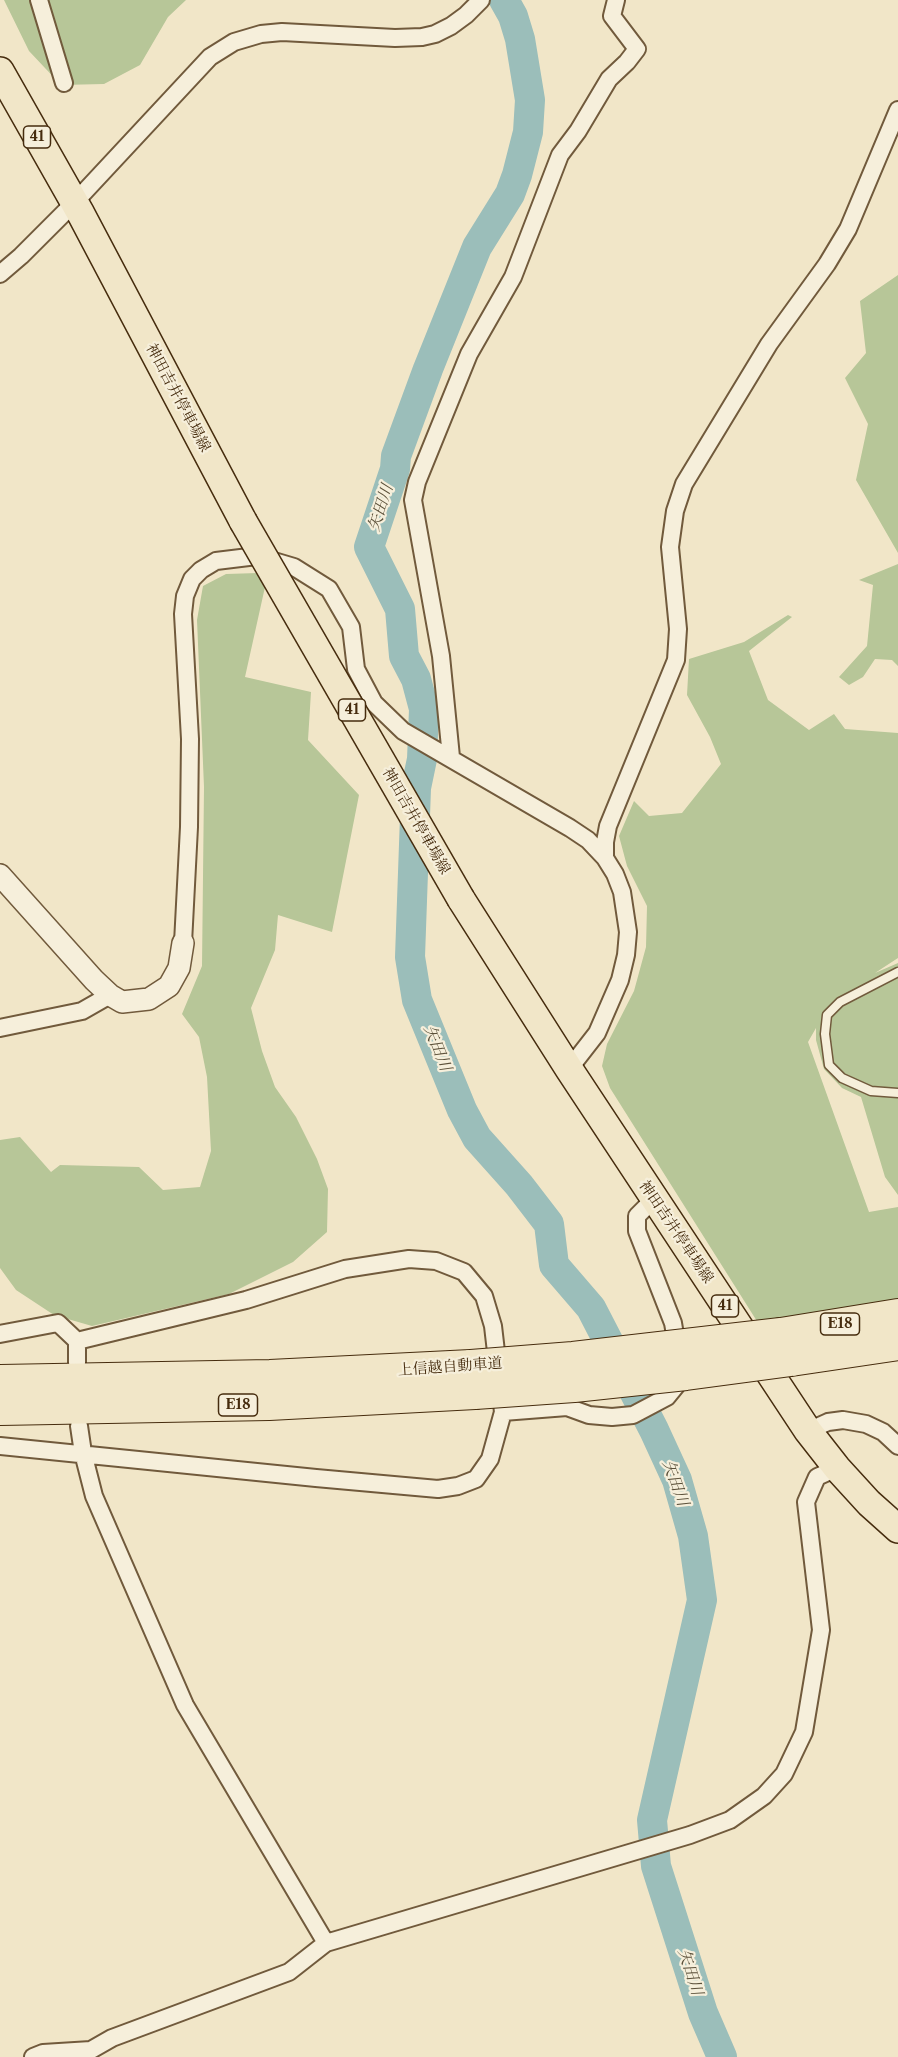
<!DOCTYPE html>
<meta charset="utf-8">
<style>
body{margin:0}
canvas{display:block;background:#f1e6c8}
</style>
<canvas width="898" height="2057"></canvas>
<script>
const context = document.querySelector('canvas').getContext('2d');
context.lineJoin = 'round';
function paint(path, color) {
  context.fillStyle = color;
  context.fill(path, 'evenodd');
}
function toPath(rows) {
  const path = new Path2D();
  for (const r of rows) {
    path.moveTo(r[0], r[1]);
    for (let i = 2; i < r.length; i += 2) path.lineTo(r[i], r[i + 1]);
  }
  return path;
}
function strokePath(path, color, width, dash) {
  context.strokeStyle = color;
  context.lineWidth = width;
  context.lineCap = dash ? 'butt' : 'round';
  context.setLineDash(dash || []);
  context.stroke(path);
}
function label(font, color, halo, rows, align = 'center') {
  context.font = font + ' "Libre Caslon Text","Noto Serif JP",serif';
  context.lineWidth = 4.5;
  context.setLineDash([]);
  context.textBaseline = 'middle';
  context.strokeStyle = halo;
  context.fillStyle = color;
  for (const [text, x, y, turn = 0] of rows) {
    context.save();
    context.translate(x, y);
    context.rotate((+turn || 0) * Math.PI / 180);
    context.textAlign = isNaN(turn) ? turn : align;
    if (halo) context.strokeText(text, 0, 0);
    context.fillText(text, 0, 0);
    context.restore();
  }
}
const green = toPath([
 [4,0,186,0,168,17,140,65,104,84,61,85,29,51],
 [898,275,898,553,856,480,868,424,845,378,866,353,860,301],
 [898,564,898,666,892,660,875,659,863,677,849,685,839,677,867,646,873,585,859,580],
 [258,573,265,587,245,677,311,692,308,740,359,795,332,932,278,915,275,950,251,1008,262,1051,275,1087,296,1117,317,1159,328,1189,327,1232,293,1262,229,1294,92,1326,54,1315,16,1290,0,1268,0,1140,20,1137,51,1172,60,1165,139,1167,163,1190,200,1187,211,1151,207,1077,199,1037,182,1014,202,966,204,787,197,620,203,586,226,574],
 [788,615,792,617,749,651,768,700,809,730,834,714,845,729,898,733,898,958,875,973,898,963,898,1195,885,1177,861,1097,842,1088,824,1069,816,1040,816,1028,808,1042,869,1212,898,1207,898,1299,760,1326,610,1088,602,1066,607,1044,634,991,646,947,647,906,627,866,619,836,634,801,649,816,682,813,721,764,710,737,687,695,689,659,744,642]
]);
const river = toPath([
 [504,0,513,16,520,39,530,100,528,132,517,175,510,194,477,247,428,369,396,456,395,469,369,547,400,609,404,656,416,679,424,709,422,759,416,788,410,957,417,1000,462,1110,477,1138,519,1185,549,1224,554,1265,591,1308,654,1430,677,1480,693,1536,702,1600,652,1820,656,1866,703,2013,722,2057]
]);
const service = toPath([
 [898,972,840,1002,827,1015,825,1034,829,1065,842,1078,871,1091,898,1093]
]);
const minor = toPath([
 [39,0,64,83],
 [0,274,21,256,74,203,210,57,234,42,261,34,282,32,395,38,422,37,435,34,451,26,466,15,481,0],
 [451,757,441,656,413,500,417,482,469,354,513,277,560,155,578,131,609,79,627,62,637,49,612,16,616,0],
 [605,858,605,842,608,826,676,660,678,629,670,547,675,511,684,484,769,344,827,264,848,229,898,110],
 [183,943,189,827,190,739,183,614,185,596,192,579,201,570,216,561,257,556,294,567,329,589,351,627,356,669,374,703,403,731,570,828,588,840,605,858,615,874,622,892,628,932,626,955,620,980,597,1033,569,1069],
 [0,1028,82,1011,110,995],
 [0,1334,58,1323,77,1341,77,1363],
 [503,1412,567,1407,589,1415,612,1417,633,1415,667,1397,676,1386,681,1370,673,1323,637,1231,637,1216,654,1199],
 [79,1426,83,1453,94,1496,185,1705,326,1943],
 [808,1431,828,1422,843,1420,866,1424,883,1432,898,1446],
 [0,1446,316,1478,438,1489,458,1486,476,1479,490,1459,503,1412,493,1326,484,1296,464,1272,436,1261,409,1259,345,1269,246,1300,77,1341],
 [33,2057,43,2053,91,2050,112,2038,289,1972,326,1943,690,1835,730,1820,764,1796,784,1774,804,1732,821,1630,806,1502,817,1477,837,1468]
]);
const tertiary = toPath([
 [0,875,94,980,110,995,122,1002,149,999,169,986,179,968,183,943]
]);
const primary = toPath([
 [0,71,81,214,243,521],
 [461,899,569,1069,808,1431,837,1468,869,1503,898,1529]
]);
const motorway = toPath([
 [781,1334,898,1315],
 [791,1360,898,1344],
 [0,1381,270,1376,471,1366],
 [0,1409,269,1404,475,1393]
]);
const primaryBridge = toPath([
 [243,521,461,899]
]);
const motorwayBridge = toPath([
 [471,1366,573,1358,781,1334],
 [475,1393,574,1386,686,1374,791,1360]
]);
const shields = [
 [37,137,27],
 [352,710,27],
 [725,1306,27],
 [840,1324,39],
 [238,1405,39]
];
const shieldNames = [
 ["41",37,137],
 ["41",352,710],
 ["41",725,1306],
 ["E18",840,1324],
 ["E18",238,1405]
];
const streetNames = [
 ["神田吉井停車場線",178,398,62],
 ["神田吉井停車場線",416,821,60],
 ["神田吉井停車場線",676,1232,56],
 ["上信越自動車道",450,1367,-4]
];
const waterNames = [
 ["矢田川",381,508,-72],
 ["矢田川",437,1048,68],
 ["矢田川",675,1483,70],
 ["矢田川",690,1972,72]
];
paint(green, '#b7c698');
strokePath(river, '#9bbeba', 30);
strokePath(service, '#715a3c', 11);
strokePath(minor, '#715a3c', 20);
strokePath(tertiary, '#715a3c', 24);
strokePath(primary, '#462c0e', 30);
strokePath(motorway, '#462c0e', 34);
strokePath(service, '#f6efdb', 8);
strokePath(minor, '#f6efdb', 16);
strokePath(tertiary, '#f6efdb', 21);
strokePath(primary, '#f1e6c8', 27);
strokePath(motorway, '#f1e6c8', 32);
strokePath(primaryBridge, '#462c0e', 30, []);
strokePath(motorwayBridge, '#462c0e', 34, []);
strokePath(primaryBridge, '#f1e6c8', 27);
strokePath(motorwayBridge, '#f1e6c8', 32);
for (const [x, y, w] of shields) {
  const box = new Path2D();
  box.roundRect(x - w / 2, y - 11, w, 22, 4.5);
  context.fillStyle = '#f6efdb';
  context.fill(box);
  strokePath(box, '#462c0e', 1.5);
}
label('bold 14px', '#462c0e', null, shieldNames);
label('15px', '#462c0e', '#f6efdb', streetNames);
label('italic 16px', '#5b5039', '#f6efdb', waterNames);
</script>
